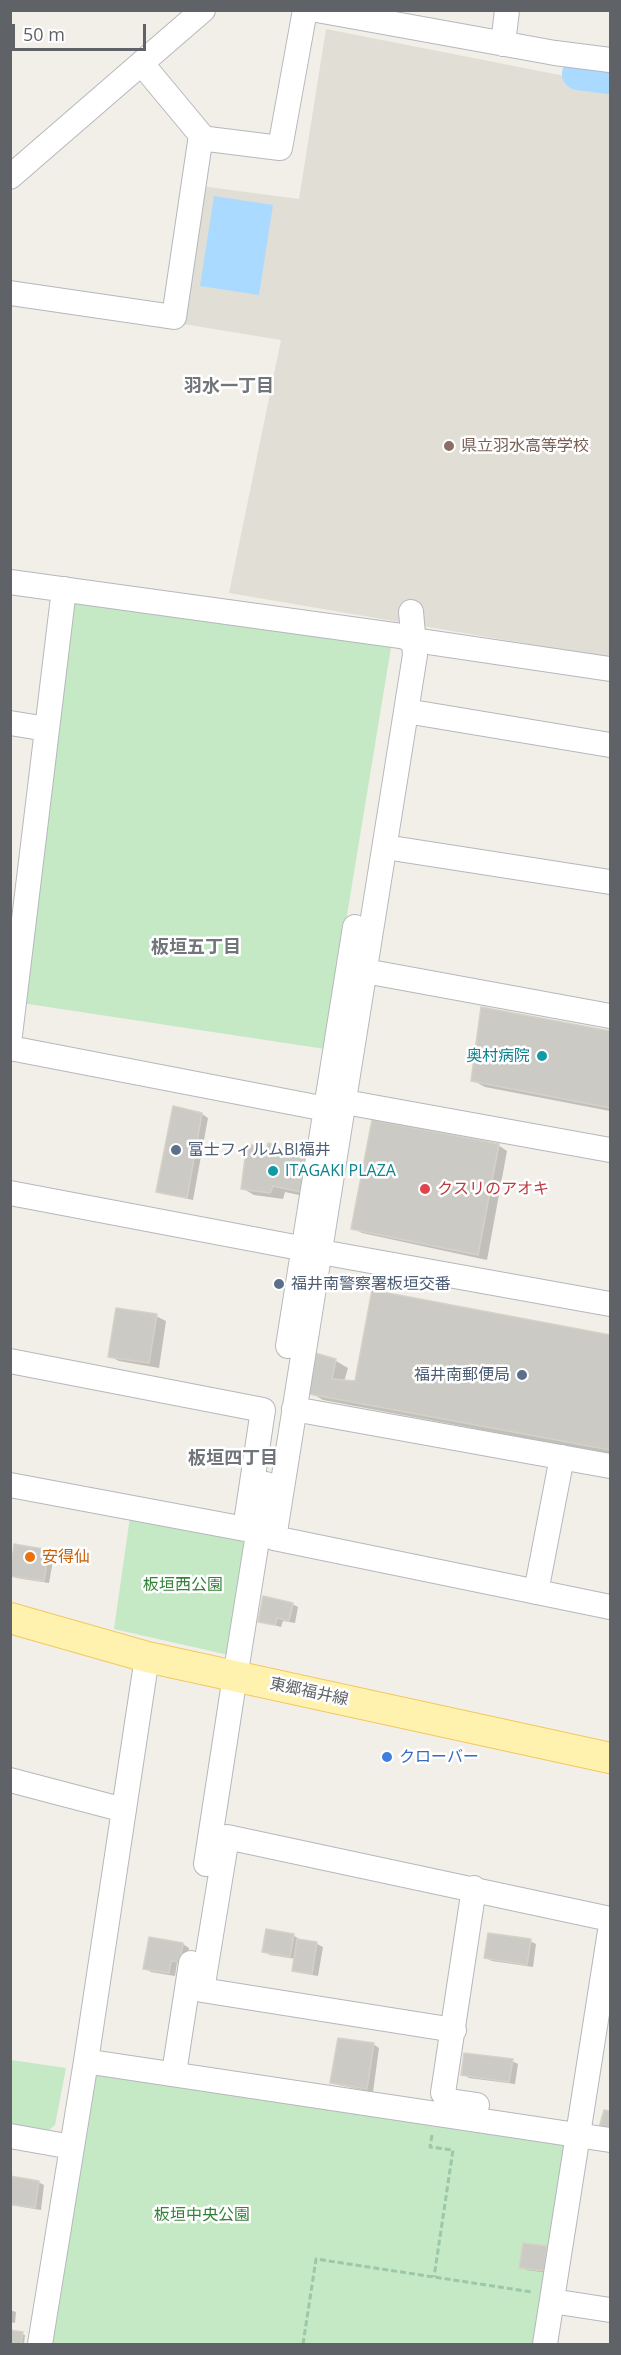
<!DOCTYPE html>
<meta charset="utf-8">
<style>
body{margin:0}
#map{position:relative;width:621px;height:2355px;overflow:hidden;background:#f1efe8;font-family:"Open Sans",sans-serif}
canvas{display:block}
.frame{position:absolute;inset:0;border:12px solid #5f6368;pointer-events:none}
.scale{position:absolute;left:12px;top:24px;width:134px;height:27px;box-sizing:border-box;border:3px solid #5f6368;border-top:0;padding-left:8px;font-size:18px;line-height:21px;white-space:nowrap;color:#5f6368;-webkit-text-stroke:4px #fff;paint-order:stroke}
</style>
<div id="map">
<canvas width="621" height="2355"></canvas>
<div class="frame"></div>
<div class="scale">50 m</div>
</div>
<script>
const context = document.querySelector('canvas').getContext('2d');
context.lineJoin = 'round';
function paint(path, color) {
  context.fillStyle = color;
  context.fill(path, 'evenodd');
}
function toPath(rows) {
  const path = new Path2D();
  for (const r of rows) {
    path.moveTo(r[0], r[1]);
    for (let i = 2; i < r.length; i += 2) path.lineTo(r[i], r[i + 1]);
  }
  return path;
}
function strokePath(path, color, width, dash) {
  context.strokeStyle = color;
  context.lineWidth = width;
  context.lineCap = dash ? 'butt' : 'round';
  context.setLineDash(dash || []);
  context.stroke(path);
}
function label(font, color, halo, rows, align = 'center') {
  context.font = font + ' "Open Sans","Noto Sans JP",sans-serif';
  context.lineWidth = 5;
  context.setLineDash([]);
  context.textBaseline = 'middle';
  context.strokeStyle = halo;
  context.fillStyle = color;
  for (const [text, x, y, turn = 0] of rows) {
    context.save();
    context.translate(x, y);
    context.rotate((+turn || 0) * Math.PI / 180);
    context.textAlign = isNaN(turn) ? turn : align;
    if (halo) context.strokeText(text, 0, 0);
    context.fillText(text, 0, 0);
    context.restore();
  }
}
const education = toPath([
 [326,29,570,77,610,83,610,658,229,593,281,340,177,323,201,186,299,199]
]);
const green = toPath([
 [64,589,393,635,325,1049,15,1002],
 [130,1517,251,1540,233,1656,114,1629],
 [11,2060,66,2068,55,2125,48,2131,11,2123],
 [95,2068,570,2141,538,2344,48,2344]
]);
const water = toPath([
 [214,196,273,205,259,295,200,286]
]);
const shadow = toPath([
 [482,1009,610,1033,610,1111,485,1087,472,1080],
 [202,1114,208,1118,193,1200,164,1194,158,1191],
 [498,1145,507,1151,487,1260,362,1233,353,1228],
 [267,1153,304,1158,317,1165,313,1198,285,1192,283,1199,254,1195,242,1188],
 [373,1292,610,1336,610,1454,323,1400,311,1393,336,1361,348,1368,344,1382,357,1383],
 [156,1316,166,1321,159,1368,119,1361,109,1356],
 [48,1551,54,1555,49,1583,16,1578,10,1575],
 [292,1604,298,1607,295,1623,283,1621,281,1627,260,1621],
 [293,1935,299,1939,299,1941,317,1944,323,1947,318,1976,300,1973,294,1970,296,1959,270,1955,264,1951],
 [530,1941,536,1944,533,1967,492,1961,486,1958],
 [183,1944,189,1948,186,1964,177,1963,175,1976,151,1972,145,1968],
 [373,2044,379,2048,373,2092,338,2085,332,2082],
 [512,2061,518,2064,515,2084,469,2078,463,2074],
 [10,2178,38,2182,44,2185,41,2210,10,2205],
 [524,2244,547,2247,553,2251,550,2273,527,2270,521,2267],
 [10,2310,16,2312,15,2323,10,2322],
 [10,2332,25,2335,24,2344,10,2344]
]);
const river = toPath([
 [578,74,610,78]
]);
const building = toPath([
 [481,1007,610,1031,610,1108,471,1081,481,1007],
 [173,1106,202,1113,187,1198,156,1192,173,1106],
 [372,1120,499,1144,478,1255,351,1229,372,1120],
 [247,1143,266,1151,268,1143,305,1157,301,1192,273,1186,270,1193,241,1189,247,1143],
 [372,1290,610,1335,610,1450,309,1394,315,1353,336,1359,332,1379,355,1381,372,1290],
 [116,1308,157,1314,149,1363,108,1357,116,1308],
 [14,1544,49,1550,44,1581,10,1576,14,1544],
 [263,1596,293,1603,289,1621,277,1618,275,1625,258,1622,263,1596],
 [266,1929,294,1934,290,1957,262,1952,266,1929],
 [488,1933,531,1939,527,1965,484,1958,488,1933],
 [149,1937,183,1943,180,1962,171,1961,169,1973,143,1969,149,1937],
 [297,1939,317,1942,312,1974,292,1971,297,1939],
 [338,2038,374,2043,367,2089,330,2083,338,2038],
 [464,2053,513,2059,509,2082,461,2075,464,2053],
 [604,2110,610,2111,610,2130,599,2128,604,2110],
 [10,2176,39,2181,35,2208,10,2204,10,2176],
 [523,2243,547,2246,544,2271,519,2268,523,2243],
 [10,2330,23,2332,21,2344,10,2344,10,2330]
]);
const path = toPath([
 [432,2135,430,2147,453,2150,434,2277],
 [303,2344,316,2259,532,2292]
]);
const minor = toPath([
 [317,10,555,53,610,60],
 [503,44,507,10],
 [200,138,280,148,305,10],
 [10,177,203,10],
 [10,293,174,317,201,135,142,64],
 [10,582,401,636,414,640,610,669],
 [411,612,415,655,274,1538,610,1607],
 [406,711,610,745],
 [10,723,47,729],
 [385,847,610,882],
 [365,971,610,1016],
 [10,1035,64,589],
 [10,1048,326,1109],
 [345,1102,610,1150],
 [10,1193,321,1252,610,1304],
 [288,1346,355,927],
 [10,1361,263,1410,245,1529,10,1485],
 [294,1409,610,1466],
 [536,1592,562,1457],
 [237,1665,266,1484],
 [10,1780,124,1810],
 [206,1864,233,1689],
 [474,1888,443,2093,450,2101,477,2105],
 [454,2030,202,1990,227,1837,610,1919],
 [91,2062,610,2140],
 [174,2073,191,1963],
 [10,2136,72,2147],
 [552,2301,610,2310],
 [40,2344,86,2061,147,1657],
 [545,2344,610,1931]
]);
const major = toPath([
 [10,1618,147,1657,610,1758]
]);
const markers = [
 [449,446,6,"#8d6e63"],
 [542,1056,6,"#0f9aa8"],
 [176,1150,6,"#5c6f8a"],
 [273,1171,6,"#0f9aa8"],
 [425,1189,6,"#e0444e"],
 [279,1284,6,"#5c6f8a"],
 [522,1375,6,"#5c6f8a"],
 [30,1557,6,"#e8710a"],
 [387,1757,6,"#3f7fe0"]
];
const educationNames = [
 ["県立羽水高等学校",461,446]
];
const cultureNames = [
 ["奥村病院",530,1056],
 ["ITAGAKI PLAZA",285,1171,"left"]
];
const serviceNames = [
 ["富士フィルムBI福井",188,1150],
 ["福井南警察署板垣交番",291,1284],
 ["福井南郵便局",510,1375,"right"]
];
const healthNames = [
 ["クスリのアオキ",437,1189]
];
const foodNames = [
 ["安得仙",42,1557]
];
const parkNames = [
 ["板垣西公園",183,1585],
 ["板垣中央公園",202,2215]
];
const streetNames = [
 ["東郷福井線",309,1692,12]
];
const shopNames = [
 ["クローバー",399,1757]
];
const neighbourhoodNames = [
 ["羽水一丁目",229,387],
 ["板垣五丁目",196,948],
 ["板垣四丁目",233,1459]
];
paint(education, '#e1ded6');
paint(green, '#c5e8c5');
paint(water, '#aadaff');
paint(shadow, '#0003');
strokePath(river, '#aadaff', 32);
paint(building, '#cccac5');
strokePath(building, '#d6d1c6', 1.5);
strokePath(minor, '#b5b8bc', 26);
strokePath(major, '#f2c960', 32);
strokePath(path, '#9cc7a9', 3, [6, 3]);
strokePath(minor, '#fff', 24);
strokePath(major, '#fff2af', 30);
for (const [x, y, r, color] of markers) {
  const dot = new Path2D();
  dot.arc(x, y, r, 0, 2 * Math.PI);
  context.fillStyle = color;
  context.fill(dot);
  strokePath(dot, '#fff', 2);
}
label('16px', '#785e54', '#fff', educationNames, 'left');
label('16px', '#0d838f', '#fff', cultureNames, 'right');
label('16px', '#4e5e75', '#fff', serviceNames, 'left');
label('16px', '#be3a42', '#fff', healthNames, 'left');
label('16px', '#c56008', '#fff', foodNames, 'left');
label('16px', '#348238', '#fff', parkNames);
label('16px', '#5f6368', '#fff', streetNames);
label('16px', '#366cbe', '#fff', shopNames, 'left');
label('bold 18px', '#70757a', '#fff', neighbourhoodNames);
</script>
